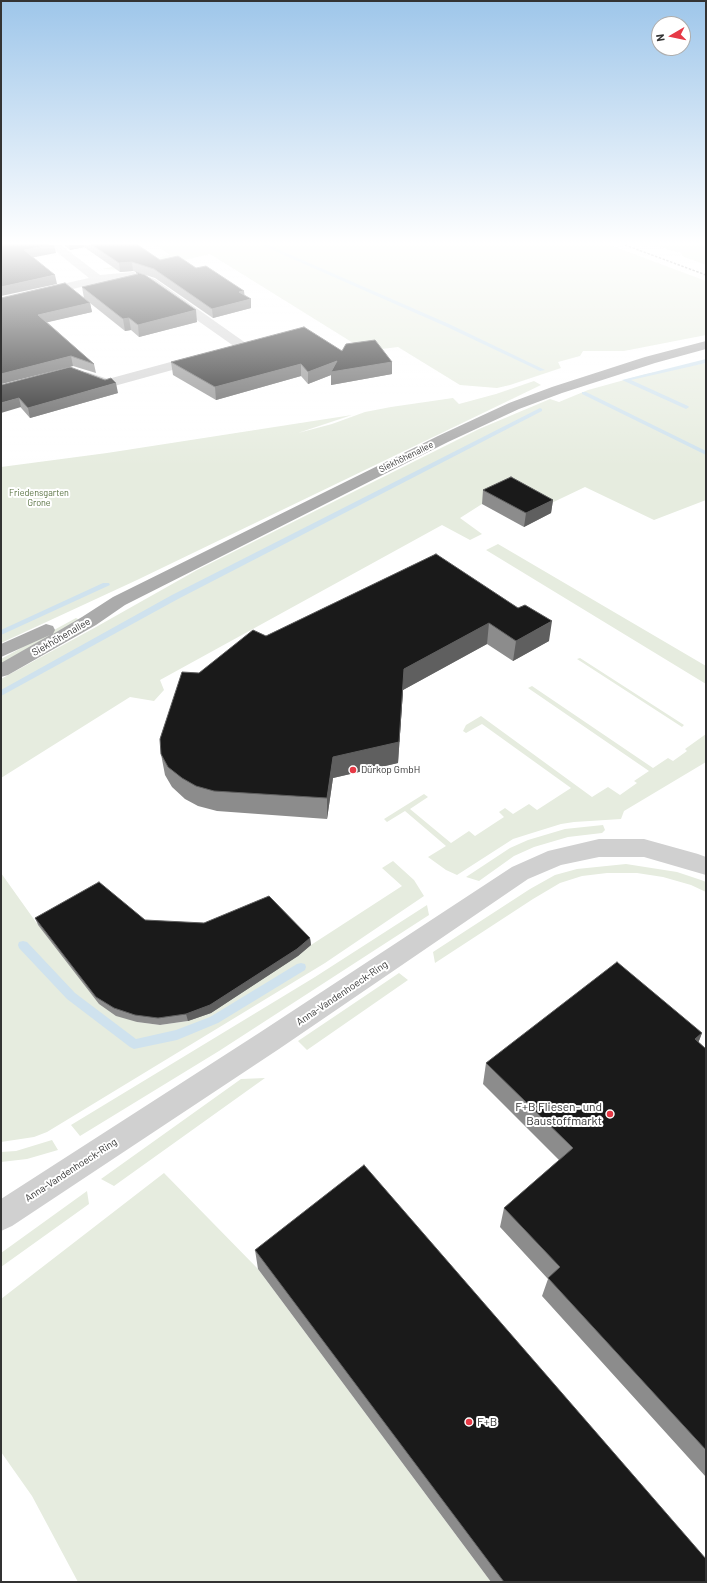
<!DOCTYPE html>
<meta charset="utf-8">
<style>
body{margin:0}
#map{position:relative;width:707px;height:1583px;overflow:hidden;background:#fff;font-family:Barlow,sans-serif}
canvas{display:block}
.frame{position:absolute;inset:0;border:2px solid #333;pointer-events:none}
.north{position:absolute;left:651px;top:16px;width:40px;height:40px;box-sizing:border-box;background:#fff;border:1px solid #adadad;border-radius:50%;rotate:261deg;font-size:11px;font-weight:700;line-height:16px;text-align:center;color:#333}
.north::after{content:'';display:block;margin:auto;width:14px;height:18px;background:#e63946;clip-path:polygon(50% 0,100% 100%,50% 72%,0 100%)}
</style>
<div id="map">
<canvas width="707" height="1583"></canvas>
<div class="frame"></div>
<div class="north">N</div>
</div>
<script>
const context = document.querySelector('canvas').getContext('2d');
context.lineJoin = 'round';
function paint(path, color) {
  context.fillStyle = color;
  context.fill(path, 'evenodd');
}
function toPath(rows) {
  const path = new Path2D();
  for (const r of rows) {
    path.moveTo(r[0], r[1]);
    for (let i = 2; i < r.length; i += 2) path.lineTo(r[i], r[i + 1]);
  }
  return path;
}
function strokePath(path, color, width, dash) {
  context.strokeStyle = color;
  context.lineWidth = width;
  context.lineCap = dash ? 'butt' : 'round';
  context.setLineDash(dash || []);
  context.stroke(path);
}
function label(font, color, halo, rows, align = 'center') {
  context.font = font + ' Barlow,sans-serif';
  context.lineWidth = 4;
  context.setLineDash([]);
  context.textBaseline = 'middle';
  context.strokeStyle = halo;
  context.fillStyle = color;
  for (const [text, x, y, turn = 0] of rows) {
    context.save();
    context.translate(x, y);
    context.rotate((+turn || 0) * Math.PI / 180);
    context.textAlign = isNaN(turn) ? turn : align;
    if (halo) context.strokeText(text, 0, 0);
    context.fillText(text, 0, 0);
    context.restore();
  }
}
const green = toPath([
 [156,245,610,245,706,281,706,335,624,351,583,351,580,356,558,362,561,368,510,385,497,388,460,385,398,347,366,351,210,254,139,271,102,269,170,255],
 [652,245,706,245,706,265,682,256,681,253],
 [706,363,706,500,654,520,585,487,541,508,482,504,460,518,482,534,470,540,442,525,160,680,164,690,154,701,130,697,1,778,1,679,96,627,197,570,479,429,550,399,559,402,588,390,646,374],
 [534,381,541,385,137,580,1,643,1,467,107,453,352,415,298,433,332,424,365,412,391,407,453,398,459,404,496,394],
 [498,544,706,666,706,684,486,550],
 [76,618,83,622,1,666,1,659],
 [580,658,684,725,682,727,577,659],
 [532,686,653,768,668,758,673,761,687,751,685,749,706,734,706,762,624,811,621,819,574,822,561,824,532,833,513,839,457,875,446,870,428,857,446,846,405,811,387,822,384,819,424,794,428,797,410,809,451,843,469,831,475,836,504,817,499,812,505,808,513,814,529,804,537,810,571,788,482,724,466,733,463,731,466,725,481,716,592,797,608,787,620,795,637,783,634,781,649,771,528,688],
 [603,825,605,830,602,833,568,837,534,847,514,856,479,881,466,877,510,848,528,840,565,829],
 [393,861,414,880,424,896,325,963,47,1132,34,1137,1,1142,1,873,38,925,137,1022,160,1025,188,1021,298,956,311,945,402,886,382,868],
 [626,864,677,872,701,880,706,882,706,892,691,885,663,877,637,873,607,873,582,876,560,883,533,899,435,963,433,952,530,889,555,875,577,869],
 [427,905,429,915,219,1051,80,1136,71,1125,315,977],
 [399,973,408,980,307,1050,298,1041],
 [265,1078,114,1186,101,1179,241,1079],
 [52,1140,58,1150,27,1159,1,1162,1,1152,16,1151],
 [164,1173,258,1269,491,1582,78,1582,32,1496,1,1452,1,1299],
 [87,1191,89,1204,1,1267,1,1253]
]);
const stream = toPath([
 [261,245,268,245,449,324,545,370,540,371,445,326,261,245],
 [698,245,706,246,706,249,704,249,698,245],
 [706,359,706,363,631,380,688,406,689,407,686,409,622,380,706,359],
 [582,392,586,392,706,451,706,455,582,394,582,392],
 [540,408,542,409,542,411,178,599,1,696,1,690,172,595,540,408],
 [103,583,109,583,110,585,1,635,1,630,103,583],
 [23,941,27,942,75,993,136,1039,176,1030,210,1017,297,964,301,963,305,964,306,967,305,970,218,1023,177,1040,134,1049,130,1047,67,999,19,948,18,945,19,942,23,941]
]);
const minor = toPath([
 [48,245,61,245,100,275,133,272,155,279,250,346,248,349,238,349,147,285,132,280,98,283,1,306,1,298,89,278,48,245],
 [200,354,205,355,207,358,205,361,107,388,82,379,80,376,82,373,87,372,108,379,200,354],
 [599,839,644,839,698,854,706,857,706,875,644,857,599,857,561,865,528,879,279,1049,12,1226,1,1231,1,1199,259,1033,512,867,548,851,599,839]
]);
const major = toPath([
 [706,341,706,349,655,363,562,393,519,409,448,442,125,605,96,625,8,675,1,677,1,663,50,635,1,657,1,644,46,624,53,626,55,630,53,634,82,617,113,597,438,436,509,403,552,387,645,357,706,341]
]);
const rail = toPath([
 [625,245,706,275]
]);
const wall = toPath([
 [64,245,138,245,160,260,196,268,244,291,244,296,251,308,213,318,155,278,133,271,120,272,84,247,70,250],
 [136,272,197,322,139,337,131,330,125,331,90,303,92,312,47,322,94,364,96,373,73,366,1,384,1,298,84,298,82,287,136,274],
 [342,351,392,374,331,385,331,375,308,384,301,376,216,400,173,375,171,362],
 [1,385,118,393,30,418],
 [483,490,553,500,551,513,524,527,482,504],
 [436,554,549,641,513,661,487,644,403,690,398,763,333,778,327,819,217,811,198,806,185,799,172,787,165,775,161,754,199,673,266,636],
 [35,918,145,920,310,938,311,945,298,956,211,1013,188,1021,160,1025,137,1022,116,1016,99,1004,38,925],
 [702,1033,698,1043,706,1049,706,1477,542,1296,548,1279,500,1227,504,1208,559,1160,483,1084,486,1063],
 [255,1250,706,1582,491,1582,258,1269]
]);
const shadedWall = toPath([
 [50,245,54,245,56,253,25,259,24,250],
 [69,245,84,245,84,247,70,250],
 [132,262,133,271,120,272,119,263],
 [55,275,57,284,1,296,1,287],
 [244,291,245,299,239,292],
 [251,299,251,308,213,318,212,309],
 [90,303,92,312,40,324,38,315],
 [196,310,197,322,139,337,138,325],
 [129,318,131,330,125,331,123,319],
 [71,356,73,366,1,384,1,374],
 [337,361,392,362,392,374,331,385,331,375,308,384,308,372],
 [301,364,301,376,216,400,215,387],
 [116,383,118,393,30,418,28,408],
 [19,398,21,407,1,413,1,403],
 [553,500,551,513,524,527,526,513],
 [552,621,549,641,513,661,516,641],
 [489,623,487,644,403,690,398,763,333,778,327,819,327,798,333,757,404,669],
 [310,938,311,945,298,956,211,1013,188,1021,186,1014],
 [702,1033,694,1054,695,1039]
]);
const building = toPath([
 [1,245,50,245,24,250,55,275,1,287,1,245],
 [92,245,138,245,160,260,178,256,196,268,206,266,244,291,239,292,251,299,212,309,154,269,132,262,119,263,92,245],
 [136,272,145,275,196,310,138,325,129,318,123,319,82,287,138,274,136,272],
 [65,283,90,303,38,315,94,364,71,356,1,374,1,298,65,283],
 [304,327,342,351,346,344,375,340,392,362,331,372,337,361,308,372,301,364,215,387,171,362,304,327],
 [70,367,105,380,111,378,116,383,28,408,19,398,1,403,1,385,70,367],
 [511,477,553,500,526,513,483,490,511,477],
 [436,554,518,608,525,605,552,621,516,641,489,623,404,669,399,742,333,757,327,798,214,791,196,786,182,778,168,767,161,754,160,739,182,672,199,673,253,630,266,636,436,554],
 [99,882,145,920,204,923,269,896,310,938,297,949,210,1005,186,1014,158,1018,135,1015,114,1008,96,997,35,918,99,882],
 [617,962,702,1033,695,1039,706,1049,706,1450,548,1278,560,1267,504,1208,573,1148,486,1063,617,962],
 [364,1165,706,1559,706,1582,504,1582,255,1250,364,1165]
]);
const markers = [
 [353,770,4,"#e63946"],
 [610,1114,4,"#e63946"],
 [469,1422,4,"#e63946"]
];
const farStreetnames = [
 ["Siekhöhenallee",406,457,-26]
];
const farParknames = [
 ["Friedensgarten",39,493],
 ["Grone",39,503]
];
const streetNames = [
 ["Siekhöhenallee",61,637,-30],
 ["Anna-Vandenhoeck-Ring",342,993,-34],
 ["Anna-Vandenhoeck-Ring",71,1170,-33]
];
const poiNames = [
 ["Dürkop GmbH",361,770]
];
const nearPoinames = [
 ["F+B Fliesen- und",602,1107],
 ["Baustoffmarkt",602,1121],
 ["F+B",477,1422,"left"]
];
paint(green, '#e6ecdf');
paint(stream, '#cfe2ee');
paint(minor, '#d0d0d0');
paint(major, '#ababab');
strokePath(rail, '#888', 1.5, [2.5, 1.5]);
paint(wall, '#8c8c8c');
paint(shadedWall, '#5f5f5f');
paint(building, '#1a1a1a');
strokePath(building, '#5f5f5f', 1);
const sky = context.createLinearGradient(0, 0, 0, 467);
sky.addColorStop(0, '#9ec6ea');
sky.addColorStop(0.52, '#fff');
sky.addColorStop(1, '#ffffff00');
context.fillStyle = sky;
context.fillRect(0, 0, 707, 467);
for (const [x, y, r, color] of markers) {
  const dot = new Path2D();
  dot.arc(x, y, r, 0, 2 * Math.PI);
  context.fillStyle = color;
  context.fill(dot);
  strokePath(dot, '#fff', 1.5);
}
label('9px', '#333', '#fff', farStreetnames);
label('9px', '#56703f', '#fff', farParknames);
label('10px', '#333', '#fff', streetNames);
label('10px', '#333', '#fff', poiNames, 'left');
label('12px', '#333', '#fff', nearPoinames, 'right');
</script>
